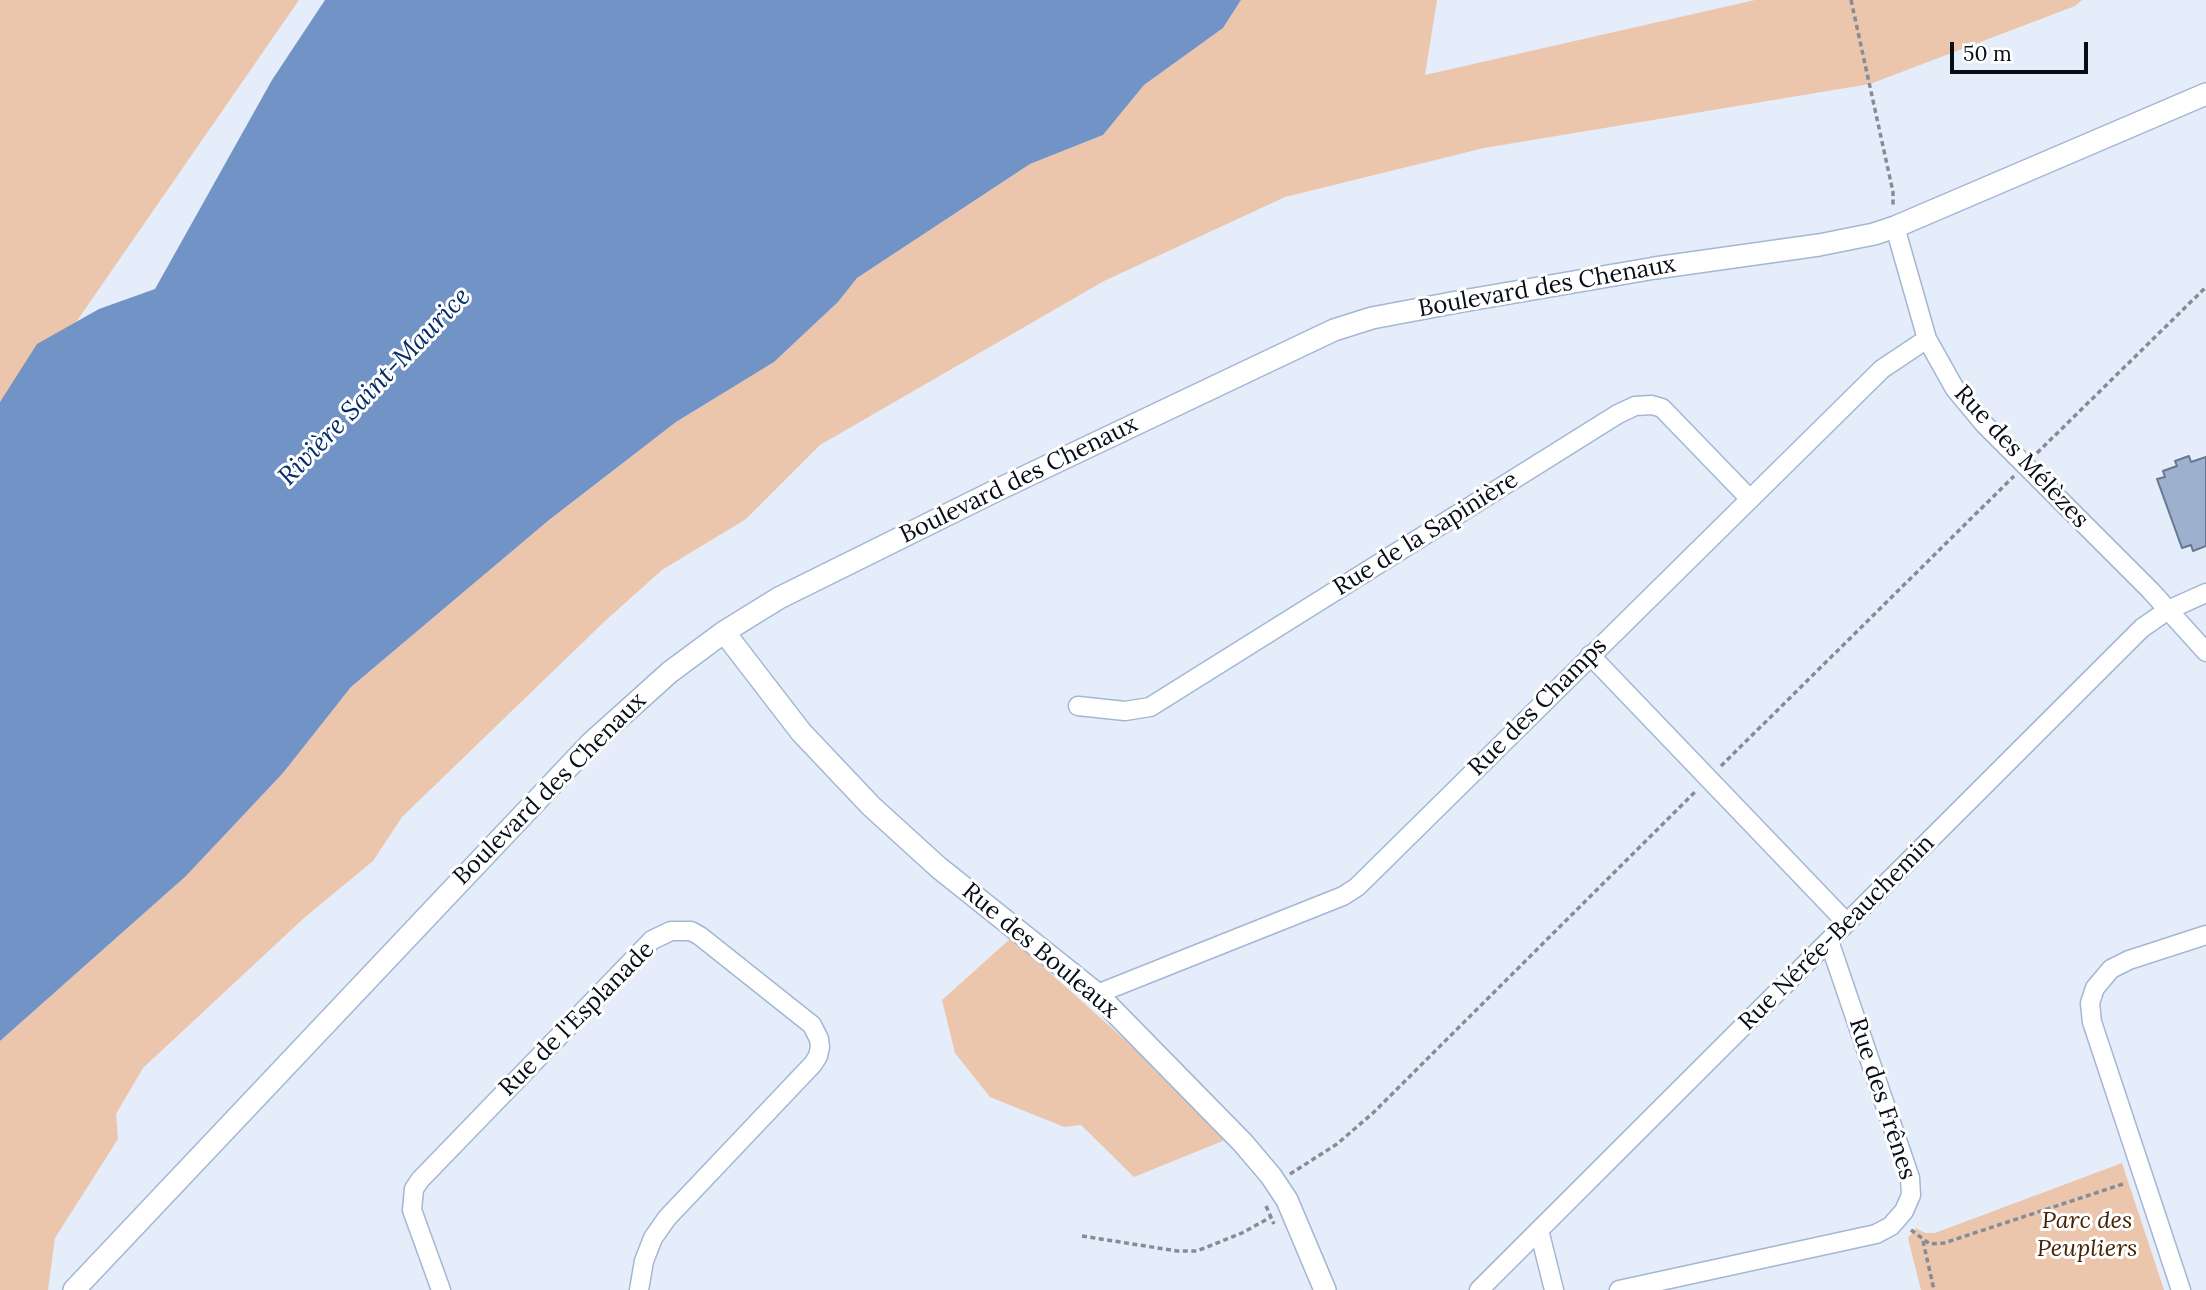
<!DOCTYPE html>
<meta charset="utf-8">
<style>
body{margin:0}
#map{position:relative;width:2206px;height:1290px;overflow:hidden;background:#e4edf9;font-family:Lora,serif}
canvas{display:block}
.scale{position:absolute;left:1950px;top:42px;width:138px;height:32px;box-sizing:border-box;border:4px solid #070d17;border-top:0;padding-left:9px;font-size:21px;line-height:24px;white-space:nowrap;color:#070d17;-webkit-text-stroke:5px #fff;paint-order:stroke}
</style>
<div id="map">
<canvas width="2206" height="1290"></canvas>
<div class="scale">50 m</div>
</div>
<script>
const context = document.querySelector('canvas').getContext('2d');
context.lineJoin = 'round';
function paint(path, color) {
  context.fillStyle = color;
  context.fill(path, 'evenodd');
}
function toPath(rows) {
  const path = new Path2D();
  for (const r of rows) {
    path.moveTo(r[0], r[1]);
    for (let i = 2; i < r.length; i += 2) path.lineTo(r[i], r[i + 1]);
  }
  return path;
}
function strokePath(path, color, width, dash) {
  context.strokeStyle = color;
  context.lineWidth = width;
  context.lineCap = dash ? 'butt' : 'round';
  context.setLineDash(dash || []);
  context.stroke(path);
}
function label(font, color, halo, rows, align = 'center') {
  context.font = font + ' Lora,serif';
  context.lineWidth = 6;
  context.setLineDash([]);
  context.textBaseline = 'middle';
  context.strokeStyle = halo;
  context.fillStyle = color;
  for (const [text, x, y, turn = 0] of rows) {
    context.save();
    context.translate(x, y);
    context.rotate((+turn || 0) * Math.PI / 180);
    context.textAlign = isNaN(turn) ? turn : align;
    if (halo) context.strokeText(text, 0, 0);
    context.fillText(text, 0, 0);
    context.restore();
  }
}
const green = toPath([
 [0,0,299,0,0,432],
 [1241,0,1437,0,1425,75,1755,0,2082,0,2075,6,1870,84,1484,148,1285,197,1104,281,820,445,746,519,662,570,605,621,402,817,373,861,304,918,143,1068,116,1114,118,1139,55,1238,48,1290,0,1290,0,1041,186,876,283,773,351,687,549,520,676,422,774,362,838,302,857,278,1030,164,1103,135,1144,85,1223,28],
 [1011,938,1181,1090,1230,1138,1134,1177,1081,1125,1064,1127,990,1097,955,1053,942,1000],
 [2122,1163,2164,1290,1921,1290,1908,1238,1916,1228,1925,1233,1935,1233]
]);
const water = toPath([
 [325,0,1241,0,1223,28,1144,85,1103,135,1030,164,857,278,838,302,774,362,676,422,549,520,351,687,283,773,186,876,0,1041,0,402,37,344,99,309,155,289,272,80]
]);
const building = toPath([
 [2189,456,2191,462,2206,457,2206,546,2193,551,2191,545,2182,548,2157,479,2165,477,2163,471,2177,466,2175,461,2189,456]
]);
const path = toPath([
 [1851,0,1893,192,1893,207],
 [2037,453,2206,287],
 [1721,766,2014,476],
 [1290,1174,1337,1144,1373,1113,1696,791],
 [1266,1206,1274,1224],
 [1911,1230,1930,1244,1944,1243,2126,1183],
 [1082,1236,1177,1251,1197,1251,1242,1233,1271,1217],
 [1923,1241,1934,1290]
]);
const minor = toPath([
 [1895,227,1927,339,1955,389,1985,425,2151,591,2206,652],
 [1590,655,1847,923],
 [1078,706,1125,711,1150,707,1618,414,1635,406,1652,405,1662,408,1749,498],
 [1097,994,1343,896,1357,887,1882,369,1927,339],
 [1539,1230,1554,1290],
 [441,1290,412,1210,414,1189,420,1180,652,940,671,931,691,931,700,936,812,1025,819,1039,820,1047,818,1056,813,1064,667,1218,653,1238,644,1261,639,1290],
 [1479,1290,2142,628,2168,610,2206,593],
 [1619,1290,1876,1234,1891,1226,1904,1211,1911,1195,1910,1178,1829,941],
 [2181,1290,2092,1022,2090,1003,2095,988,2111,969,2129,960,2206,935]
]);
const tertiary = toPath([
 [724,632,801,732,871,806,938,867,1097,994,1243,1143,1271,1176,1287,1200,1325,1290],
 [74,1290,591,743,670,672,724,632,779,598,995,491,1334,330,1372,318,1457,302,1655,268,1819,245,1874,234,1895,227,2206,94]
]);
const streetNames = [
 ["Boulevard des Chenaux",1547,287,-10],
 ["Rue des Mélèzes",2021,457,47],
 ["Boulevard des Chenaux",1019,480,-26],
 ["Rue de la Sapinière",1426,534,-32],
 ["Rue des Champs",1538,707,-45],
 ["Boulevard des Chenaux",550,789,-45],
 ["Rue Nérée-Beauchemin",1837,933,-45],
 ["Rue des Bouleaux",1040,951,40],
 ["Rue de l'Esplanade",577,1019,-45],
 ["Rue des Frênes",1882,1099,72]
];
const parkNames = [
 ["Parc des",2087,1221],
 ["Peupliers",2087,1249]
];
const waterNames = [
 ["Rivière Saint-Maurice",375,387,-46]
];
paint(green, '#ecc6ac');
paint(water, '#7293c5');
paint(building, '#9db0ce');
strokePath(building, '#667894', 2);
strokePath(minor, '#a3b7d5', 21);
strokePath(tertiary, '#a3b7d5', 24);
strokePath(path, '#848c97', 3.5, [5, 3.5]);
strokePath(minor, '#fff', 18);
strokePath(tertiary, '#fff', 21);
label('24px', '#070d17', '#fff', streetNames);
label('italic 24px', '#472304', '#fff', parkNames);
label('italic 26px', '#032c68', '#fff', waterNames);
</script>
